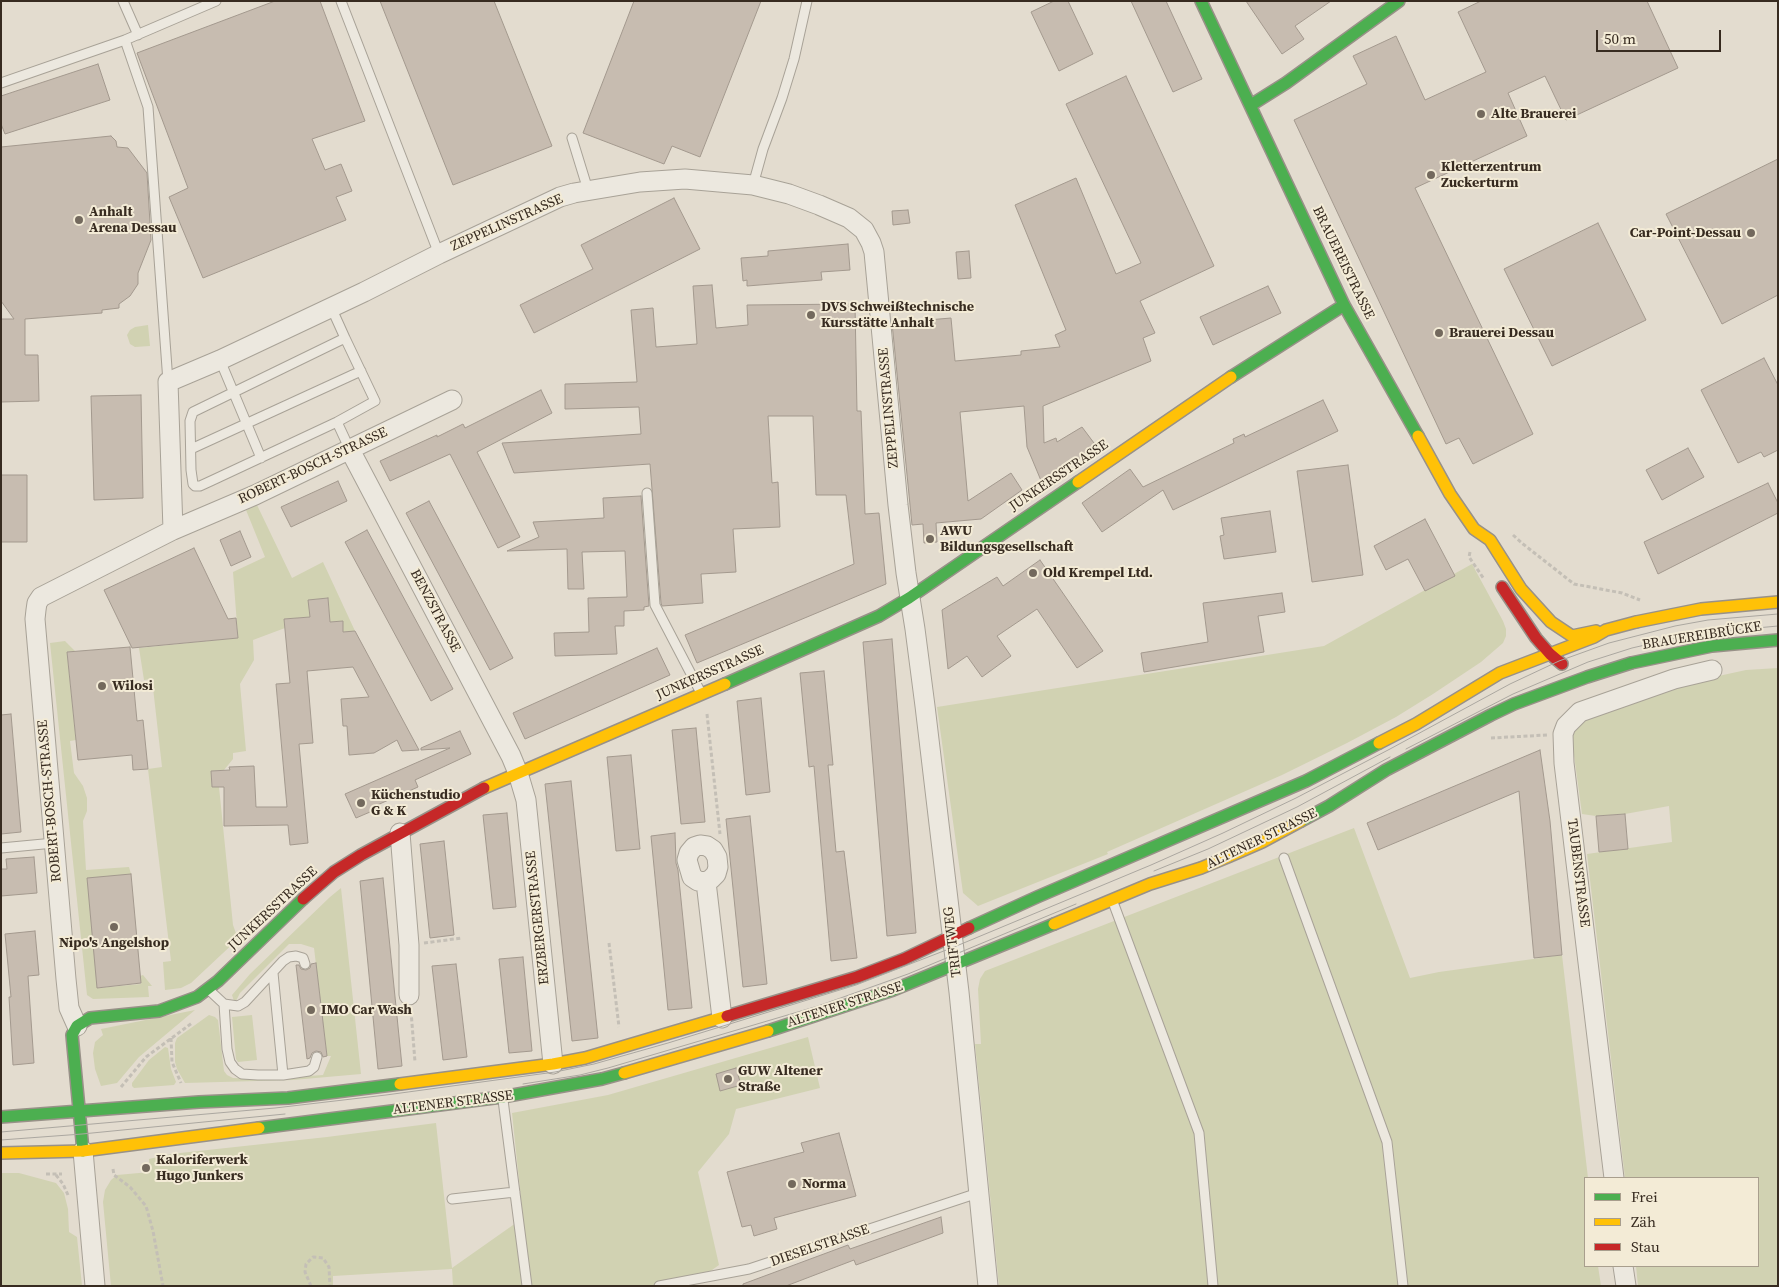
<!DOCTYPE html>
<meta charset="utf-8">
<style>
body{margin:0}
#map{position:relative;width:1779px;height:1287px;overflow:hidden;background:#e3dccf;font-family:"Source Serif 4",serif}
canvas{display:block}
.frame{position:absolute;inset:0;border:2px solid #372b20;pointer-events:none}
.legend{position:absolute;left:1584px;top:1177px;width:175px;height:90px;box-sizing:border-box;background:#f3ebd6;border:1px solid #a89e8d;margin:0;padding:6px 9px;list-style:none;font-size:15px;color:#372b20}
.legend li{display:flex;align-items:center;gap:10px;height:25px}
.legend b{width:25px;border:1px solid #a89e8d}
.scale{position:absolute;left:1596px;top:30px;width:125px;height:22px;box-sizing:border-box;border:2px solid #372b20;border-top:0;padding-left:6px;font-size:15px;line-height:18px;white-space:nowrap;color:#372b20;-webkit-text-stroke:4px #f3ebd6;paint-order:stroke}
</style>
<div id="map">
<canvas width="1779" height="1287"></canvas>
<div class="frame"></div>
<ul class="legend">
<li><b style="height:6px;background:#4caf50"></b>Frei</li>
<li><b style="height:6px;background:#ffc107"></b>Zäh</li>
<li><b style="height:6px;background:#c62828"></b>Stau</li>
</ul>
<div class="scale">50 m</div>
</div>
<script>
const context = document.querySelector('canvas').getContext('2d');
context.lineJoin = 'round';
function paint(path, color) {
  context.fillStyle = color;
  context.fill(path, 'evenodd');
}
function toPath(rows) {
  const path = new Path2D();
  for (const r of rows) {
    path.moveTo(r[0], r[1]);
    for (let i = 2; i < r.length; i += 2) path.lineTo(r[i], r[i + 1]);
  }
  return path;
}
function strokePath(path, color, width, dash) {
  context.strokeStyle = color;
  context.lineWidth = width;
  context.lineCap = dash ? 'butt' : 'round';
  context.setLineDash(dash || []);
  context.stroke(path);
}
function label(font, color, halo, rows, align = 'center') {
  context.font = font + ' "Source Serif 4",serif';
  context.lineWidth = 4;
  context.setLineDash([]);
  context.textBaseline = 'middle';
  context.strokeStyle = halo;
  context.fillStyle = color;
  for (const [text, x, y, turn = 0] of rows) {
    context.save();
    context.translate(x, y);
    context.rotate((+turn || 0) * Math.PI / 180);
    context.textAlign = isNaN(turn) ? turn : align;
    if (halo) context.strokeText(text, 0, 0);
    context.fillText(text, 0, 0);
    context.restore();
  }
}
const green = toPath([
 [148,325,150,346,135,347,130,344,127,335,130,330,135,327],
 [257,505,292,578,323,562,355,631,343,632,343,621,330,622,328,598,309,600,310,617,284,619,285,628,253,640,254,660,240,684,246,751,233,753,233,759,224,770,211,771,212,787,219,787,233,925,238,939,191,983,181,988,165,990,163,962,171,961,148,769,162,767,152,679,144,680,139,648,238,638,233,572,265,557,246,510],
 [1472,564,1503,621,1506,629,1506,636,1503,643,1481,662,1433,694,1396,717,1347,743,1282,775,1107,852,1108,854,978,906,963,893,937,707,1324,646],
 [65,641,75,651,67,652,76,740,70,741,74,773,83,786,87,798,87,811,83,821,86,870,129,867,131,874,98,988,141,984,140,976,143,975,152,986,148,986,149,997,93,999,87,995,50,643],
 [1778,668,1778,1286,1638,1286,1636,1266,1758,1266,1758,1178,1625,1178,1587,854,1672,842,1669,806,1625,814,1596,816,1582,814,1571,733,1581,718,1659,689,1746,670],
 [1354,828,1410,978,1439,972,1562,955,1588,1178,1585,1178,1585,1266,1598,1266,1601,1286,999,1286,975,1044,981,1044,978,989,980,979,985,971],
 [341,888,361,1074,293,1080,185,1083,177,1069,175,1062,175,1043,177,1038,209,1015,215,1017,218,1020,224,1071,227,1075,233,1078,266,1079,323,1075,331,1056,327,1056,314,948,301,944,289,944,240,993,236,1001,234,1001,232,995,250,974,330,897],
 [195,1010,139,1057,117,1083,101,1086,95,1069,93,1053,95,1042,103,1035,101,1029],
 [252,1015,257,1060,238,1062,236,1059,232,1017],
 [808,1037,820,1088,736,1109,729,1134,698,1172,719,1265,690,1286,453,1286,452,1269,333,1276,333,1286,111,1286,103,1202,105,1190,111,1180,117,1175,150,1172,149,1159,171,1154,327,1137,436,1123,452,1268,523,1218,512,1113,608,1095],
 [165,1047,168,1048,171,1069,176,1082,174,1085,134,1088,132,1086,132,1083,149,1060],
 [1,1173,19,1173,56,1183,64,1193,68,1209,69,1232,77,1237,82,1286,1,1286]
]);
const building = toPath([
 [275,1,320,1,365,121,312,139,325,170,341,164,352,191,336,197,346,220,203,278,169,197,188,188,137,53,275,1],
 [380,1,494,1,552,146,453,185,380,1],
 [634,1,761,1,700,157,672,146,664,164,583,133,634,1],
 [1054,1,1068,1,1093,54,1059,71,1031,12,1054,1],
 [1131,1,1166,1,1202,79,1173,92,1131,1],
 [1246,1,1331,1,1295,26,1304,39,1282,54,1246,1],
 [1481,1,1647,1,1678,68,1566,120,1545,76,1508,93,1527,136,1415,188,1533,434,1473,464,1459,438,1446,444,1294,120,1367,84,1353,56,1396,36,1425,100,1486,72,1458,12,1481,1],
 [98,64,110,100,5,134,1,124,1,96,98,64],
 [1126,76,1214,266,1140,301,1155,333,1143,338,1151,361,1043,406,1044,443,1056,438,1057,442,1082,427,1097,447,1042,483,1027,447,1024,406,960,412,968,501,1011,473,1022,490,981,519,936,523,937,542,924,543,923,524,912,525,892,323,951,318,955,361,1021,355,1021,351,1060,347,1055,335,1066,330,1015,205,1076,178,1116,274,1141,263,1066,104,1126,76],
 [111,136,116,141,117,147,128,148,147,173,151,240,138,273,138,284,130,296,119,304,119,308,102,310,102,313,25,319,25,355,38,355,39,401,1,402,1,319,14,319,1,301,1,147,111,136],
 [1778,159,1778,295,1722,324,1666,214,1778,159],
 [674,198,700,249,534,333,520,305,593,269,581,245,674,198],
 [908,210,910,223,893,225,892,211,908,210],
 [1598,223,1646,320,1552,366,1504,269,1598,223],
 [848,244,850,270,821,272,822,280,747,286,747,280,743,281,741,258,768,256,768,251,848,244],
 [969,251,971,278,958,279,956,252,969,251],
 [712,285,716,328,748,325,747,305,855,304,857,411,861,411,865,514,879,513,886,584,697,663,685,635,854,564,846,495,816,495,813,416,768,416,772,483,778,482,780,527,733,529,736,572,701,574,703,603,662,606,661,603,650,464,514,473,502,443,641,434,639,407,565,409,565,384,637,382,631,310,653,308,656,347,697,344,693,286,712,285],
 [1268,286,1281,313,1213,345,1200,317,1268,286],
 [1764,358,1778,385,1778,450,1764,457,1761,452,1738,463,1701,390,1764,358],
 [541,390,552,413,477,452,520,537,498,548,450,454,390,481,380,461,437,435,437,437,463,424,465,428,541,390],
 [141,395,143,498,94,500,91,396,141,395],
 [1323,400,1338,431,1173,510,1163,490,1102,532,1082,503,1130,469,1143,487,1234,443,1233,439,1244,434,1245,437,1323,400],
 [1688,448,1704,477,1662,500,1646,470,1688,448],
 [1348,465,1363,575,1312,582,1297,471,1348,465],
 [1,475,27,475,27,542,1,542,1,475],
 [338,481,347,501,291,527,281,507,338,481],
 [1768,483,1778,503,1778,513,1658,574,1644,542,1768,483],
 [641,496,649,606,644,607,644,610,624,611,624,626,615,626,617,654,555,656,554,633,589,632,588,598,627,597,625,551,582,552,584,589,568,589,567,549,507,551,539,537,533,522,604,518,603,498,641,496],
 [429,501,513,658,490,670,406,513,429,501],
 [1270,511,1276,552,1224,559,1220,536,1224,535,1221,518,1270,511],
 [1425,519,1455,576,1425,591,1408,559,1386,570,1374,546,1425,519],
 [367,530,453,689,431,701,345,542,367,530],
 [240,531,251,557,231,566,220,540,240,531],
 [194,548,228,619,236,618,238,638,132,648,104,590,194,548],
 [1040,560,1103,651,1077,668,1037,609,997,636,1011,656,982,677,967,656,948,669,942,610,997,577,1003,586,1040,560],
 [1282,593,1285,612,1258,616,1264,652,1144,672,1141,653,1208,642,1203,603,1282,593],
 [328,598,330,622,343,621,343,632,355,631,419,750,402,751,397,740,374,753,349,755,347,726,343,726,341,699,369,697,353,667,307,671,313,743,299,744,308,843,290,845,288,825,224,826,224,787,212,787,211,771,230,770,229,767,254,766,256,807,287,807,276,684,290,683,284,619,310,617,308,600,328,598],
 [892,639,916,933,887,936,863,642,892,639],
 [130,647,137,721,143,720,148,769,133,770,132,755,78,760,67,652,130,647],
 [657,648,670,675,525,739,513,713,657,648],
 [824,671,833,765,828,765,836,852,844,851,857,958,831,961,814,766,809,767,800,673,824,671],
 [761,698,770,792,746,795,737,701,761,698],
 [11,714,21,832,1,834,1,715,11,714],
 [696,728,705,822,681,824,672,730,696,728],
 [460,731,471,754,415,780,418,787,375,806,377,809,356,818,345,794,450,748,421,750,421,748,460,731],
 [1540,750,1550,821,1562,955,1534,958,1519,791,1378,850,1367,823,1540,750],
 [631,755,640,849,616,851,607,757,631,755],
 [571,781,598,1038,572,1041,545,784,571,781],
 [507,813,516,907,493,909,483,815,507,813],
 [1625,814,1628,849,1599,852,1596,816,1625,814],
 [750,816,767,984,743,987,726,819,750,816],
 [675,833,676,863,678,870,692,1008,668,1010,651,836,675,833],
 [444,841,454,935,430,938,420,844,444,841],
 [34,857,37,893,1,896,1,869,7,869,6,859,34,857],
 [131,874,141,983,97,988,87,878,131,874],
 [383,878,402,1066,378,1069,360,881,383,878],
 [35,931,39,975,28,976,34,1063,13,1065,9,997,11,997,5,934,35,931],
 [523,957,532,1051,509,1053,499,959,523,957],
 [316,963,327,1056,323,1057,321,1052,316,1051,312,1053,310,1058,307,1059,296,965,299,965,301,969,306,970,310,968,311,964,316,963],
 [456,964,467,1057,443,1060,432,966,456,964],
 [736,1068,741,1085,720,1091,716,1074,736,1068],
 [839,1133,856,1196,774,1218,777,1229,754,1236,751,1225,742,1227,727,1172,804,1152,801,1143,839,1133],
 [941,1217,943,1233,856,1265,854,1260,786,1286,743,1286,743,1284,848,1245,850,1249,941,1217]
]);
const path = toPath([
 [1513,535,1523,544,1574,584,1622,593,1640,600],
 [1470,552,1469,557,1484,579],
 [707,714,720,834],
 [1491,738,1547,735],
 [424,943,462,938],
 [609,943,619,1027],
 [411,1011,415,1062],
 [171,1038,172,1062,181,1083],
 [121,1087,146,1057,192,1023],
 [113,1169,114,1175,130,1187,146,1206,153,1231,163,1286],
 [46,1174,62,1174],
 [56,1175,63,1184,68,1195],
 [311,1286,305,1272,306,1264,313,1257,323,1258,329,1267,330,1286]
]);
const lane = toPath([
 [123,1,138,35],
 [341,1,439,254],
 [125,40,148,107,168,382],
 [1,83,125,40,216,1],
 [572,138,588,190],
 [753,185,763,149,782,98,794,59,807,1],
 [331,307,345,338],
 [345,338,375,401,337,422,213,480,200,486,195,486,193,484,191,470,190,421,193,412,345,338],
 [220,360,261,458],
 [337,422,350,450],
 [191,449,361,371],
 [647,493,655,605,701,693],
 [1,848,54,843],
 [1284,858,1387,1142,1403,1286],
 [1113,902,1199,1133,1213,1286],
 [273,973,283,1075],
 [209,990,224,1004,238,1006,245,1002,283,961,289,957,296,956,303,958,305,964],
 [224,1004,227,1049,230,1062,235,1069,242,1074,258,1075,283,1075,309,1071,314,1067,317,1057],
 [503,1100,527,1286],
 [452,1199,515,1192],
 [659,1286,749,1269,978,1193]
]);
const street = toPath([
 [350,450,511,756,518,773,526,800,553,1064],
 [173,530,255,495,452,400],
 [400,833,409,945,409,995],
 [700,845,707,846,713,850,717,857,718,867,716,874,711,879,706,882,698,881,692,877,687,860,689,853,694,847,700,845],
 [706,882,722,1018],
 [77,1026,69,1008,66,979,35,619,36,610,37,603,41,597,173,530,168,382,220,360,364,292,439,254,560,197,574,193,640,182,685,179,753,185,789,194,819,205,849,218,864,230,871,243,874,252,898,505,906,573,915,629,925,706,959,992,988,1286],
 [83,1151,95,1286],
 [1614,1178,1564,763,1563,734,1566,726,1580,712,1674,679,1712,670],
 [1623,1266,1626,1286]
]);
const fast = toPath([
 [1201,1,1344,305,1418,436],
 [1251,105,1286,83,1399,1],
 [1231,377,1344,305],
 [725,684,879,616,909,598,1078,482],
 [1301,821,1329,806,1386,770,1491,715,1514,704,1587,677,1631,663],
 [969,928,1037,897,1306,781,1379,743],
 [768,1031,893,990,1054,924],
 [1,1117,199,1102,288,1098,400,1084],
 [259,1128,502,1097,602,1079,624,1073],
 [83,1151,72,1035,77,1026,90,1018,159,1011,197,997,218,981,303,899]
]);
const slow = toPath([
 [1418,436,1450,494,1474,529,1490,540,1521,589,1551,622,1572,636,1596,631],
 [1078,482,1231,377],
 [1379,743,1416,724,1500,673,1594,637,1606,630,1636,622],
 [484,788,725,684],
 [1054,924,1150,884,1201,868,1230,856,1262,842,1301,821],
 [624,1073,768,1031],
 [400,1084,553,1064,585,1058,727,1016],
 [1,1153,83,1151,259,1128]
]);
const jam = toPath([
 [1502,587,1536,638,1550,654,1562,664],
 [303,899,334,872,361,855,484,788],
 [727,1016,857,977,904,959,969,928]
]);
const tram = toPath([
 [1406,749,1513,694,1588,662,1632,648,1671,639,1703,633,1778,626],
 [1154,871,1208,849,1297,807,1390,757],
 [523,1084,580,1075,608,1068,818,1006,908,974,1076,904],
 [1,1132,275,1108,386,1095,555,1072,594,1064,668,1043,856,985,954,947,1151,865,1223,833,1296,798,1390,749,1510,684,1559,661,1609,643,1675,626,1708,620,1778,614],
 [1,1140,82,1134,285,1114]
]);
const fastBridge = toPath([
 [1631,663,1712,646,1778,640]
]);
const slowBridge = toPath([
 [1636,622,1701,609,1778,602]
]);
const markers = [
 [1481,114,5,"#73695d"],
 [1431,175,5,"#73695d"],
 [79,220,5,"#73695d"],
 [1751,233,5,"#73695d"],
 [811,315,5,"#73695d"],
 [1439,333,5,"#73695d"],
 [930,539,5,"#73695d"],
 [1033,573,5,"#73695d"],
 [102,686,5,"#73695d"],
 [361,803,5,"#73695d"],
 [114,927,5,"#73695d"],
 [311,1010,5,"#73695d"],
 [728,1079,5,"#73695d"],
 [146,1168,5,"#73695d"],
 [792,1184,5,"#73695d"]
];
const poiNames = [
 ["Alte Brauerei",1491,114],
 ["Kletterzentrum",1441,167],
 ["Zuckerturm",1441,183],
 ["Anhalt",89,212],
 ["Arena Dessau",89,228],
 ["Car-Point-Dessau",1741,233,"right"],
 ["DVS Schweißtechnische",821,307],
 ["Kursstätte Anhalt",821,323],
 ["Brauerei Dessau",1449,333],
 ["AWU",940,531],
 ["Bildungsgesellschaft",940,547],
 ["Old Krempel Ltd.",1043,573],
 ["Wilosi",112,686],
 ["Küchenstudio",371,795],
 ["G & K",371,811],
 ["Nipo's Angelshop",114,943,"center"],
 ["IMO Car Wash",321,1010],
 ["GUW Altener",738,1071],
 ["Straße",738,1087],
 ["Kaloriferwerk",156,1160],
 ["Hugo Junkers",156,1176],
 ["Norma",802,1184]
];
const streetNames = [
 ["ZEPPELINSTRASSE",507,223,-24],
 ["BRAUEREISTRASSE",1343,263,64],
 ["ZEPPELINSTRASSE",889,408,-95],
 ["ROBERT-BOSCH-STRASSE",313,466,-25],
 ["JUNKERSSTRASSE",1059,476,-34],
 ["BENZSTRASSE",435,611,62],
 ["BRAUEREIBRÜCKE",1702,636,-9],
 ["JUNKERSSTRASSE",710,673,-24],
 ["ROBERT-BOSCH-STRASSE",50,801,-95],
 ["ALTENER STRASSE",1262,839,-26],
 ["TAUBENSTRASSE",1578,873,83],
 ["JUNKERSSTRASSE",273,909,-43],
 ["ERZBERGERSTRASSE",538,918,-96],
 ["TRIFTWEG",953,942,-97],
 ["ALTENER STRASSE",845,1005,-18],
 ["ALTENER STRASSE",453,1103,-7],
 ["DIESELSTRASSE",820,1246,-19]
];
paint(green, '#d1d2b2');
paint(building, '#c7bcb0');
strokePath(building, '#a3998e', 1);
strokePath(lane, '#a8a297', 11);
strokePath(street, '#a8a297', 21);
strokePath(fast, '#989188', 14);
strokePath(slow, '#989188', 14);
strokePath(jam, '#989188', 14);
strokePath(path, '#c4bfb6', 3, [4, 2.5]);
strokePath(lane, '#ece8df', 9);
strokePath(street, '#ece8df', 19);
strokePath(fast, '#4caf50', 11);
strokePath(slow, '#ffc107', 11);
strokePath(jam, '#c62828', 11);
strokePath(tram, '#aba7a0', 1);
strokePath(fastBridge, '#989188', 14, []);
strokePath(slowBridge, '#989188', 14, []);
strokePath(fastBridge, '#4caf50', 11);
strokePath(slowBridge, '#ffc107', 11);
for (const [x, y, r, color] of markers) {
  const dot = new Path2D();
  dot.arc(x, y, r, 0, 2 * Math.PI);
  context.fillStyle = color;
  context.fill(dot);
  strokePath(dot, '#f3ebd6', 2);
}
label('bold 14px', '#372b20', '#f3ebd6', poiNames, 'left');
label('14px', '#372b20', '#f3ebd6', streetNames);
</script>
